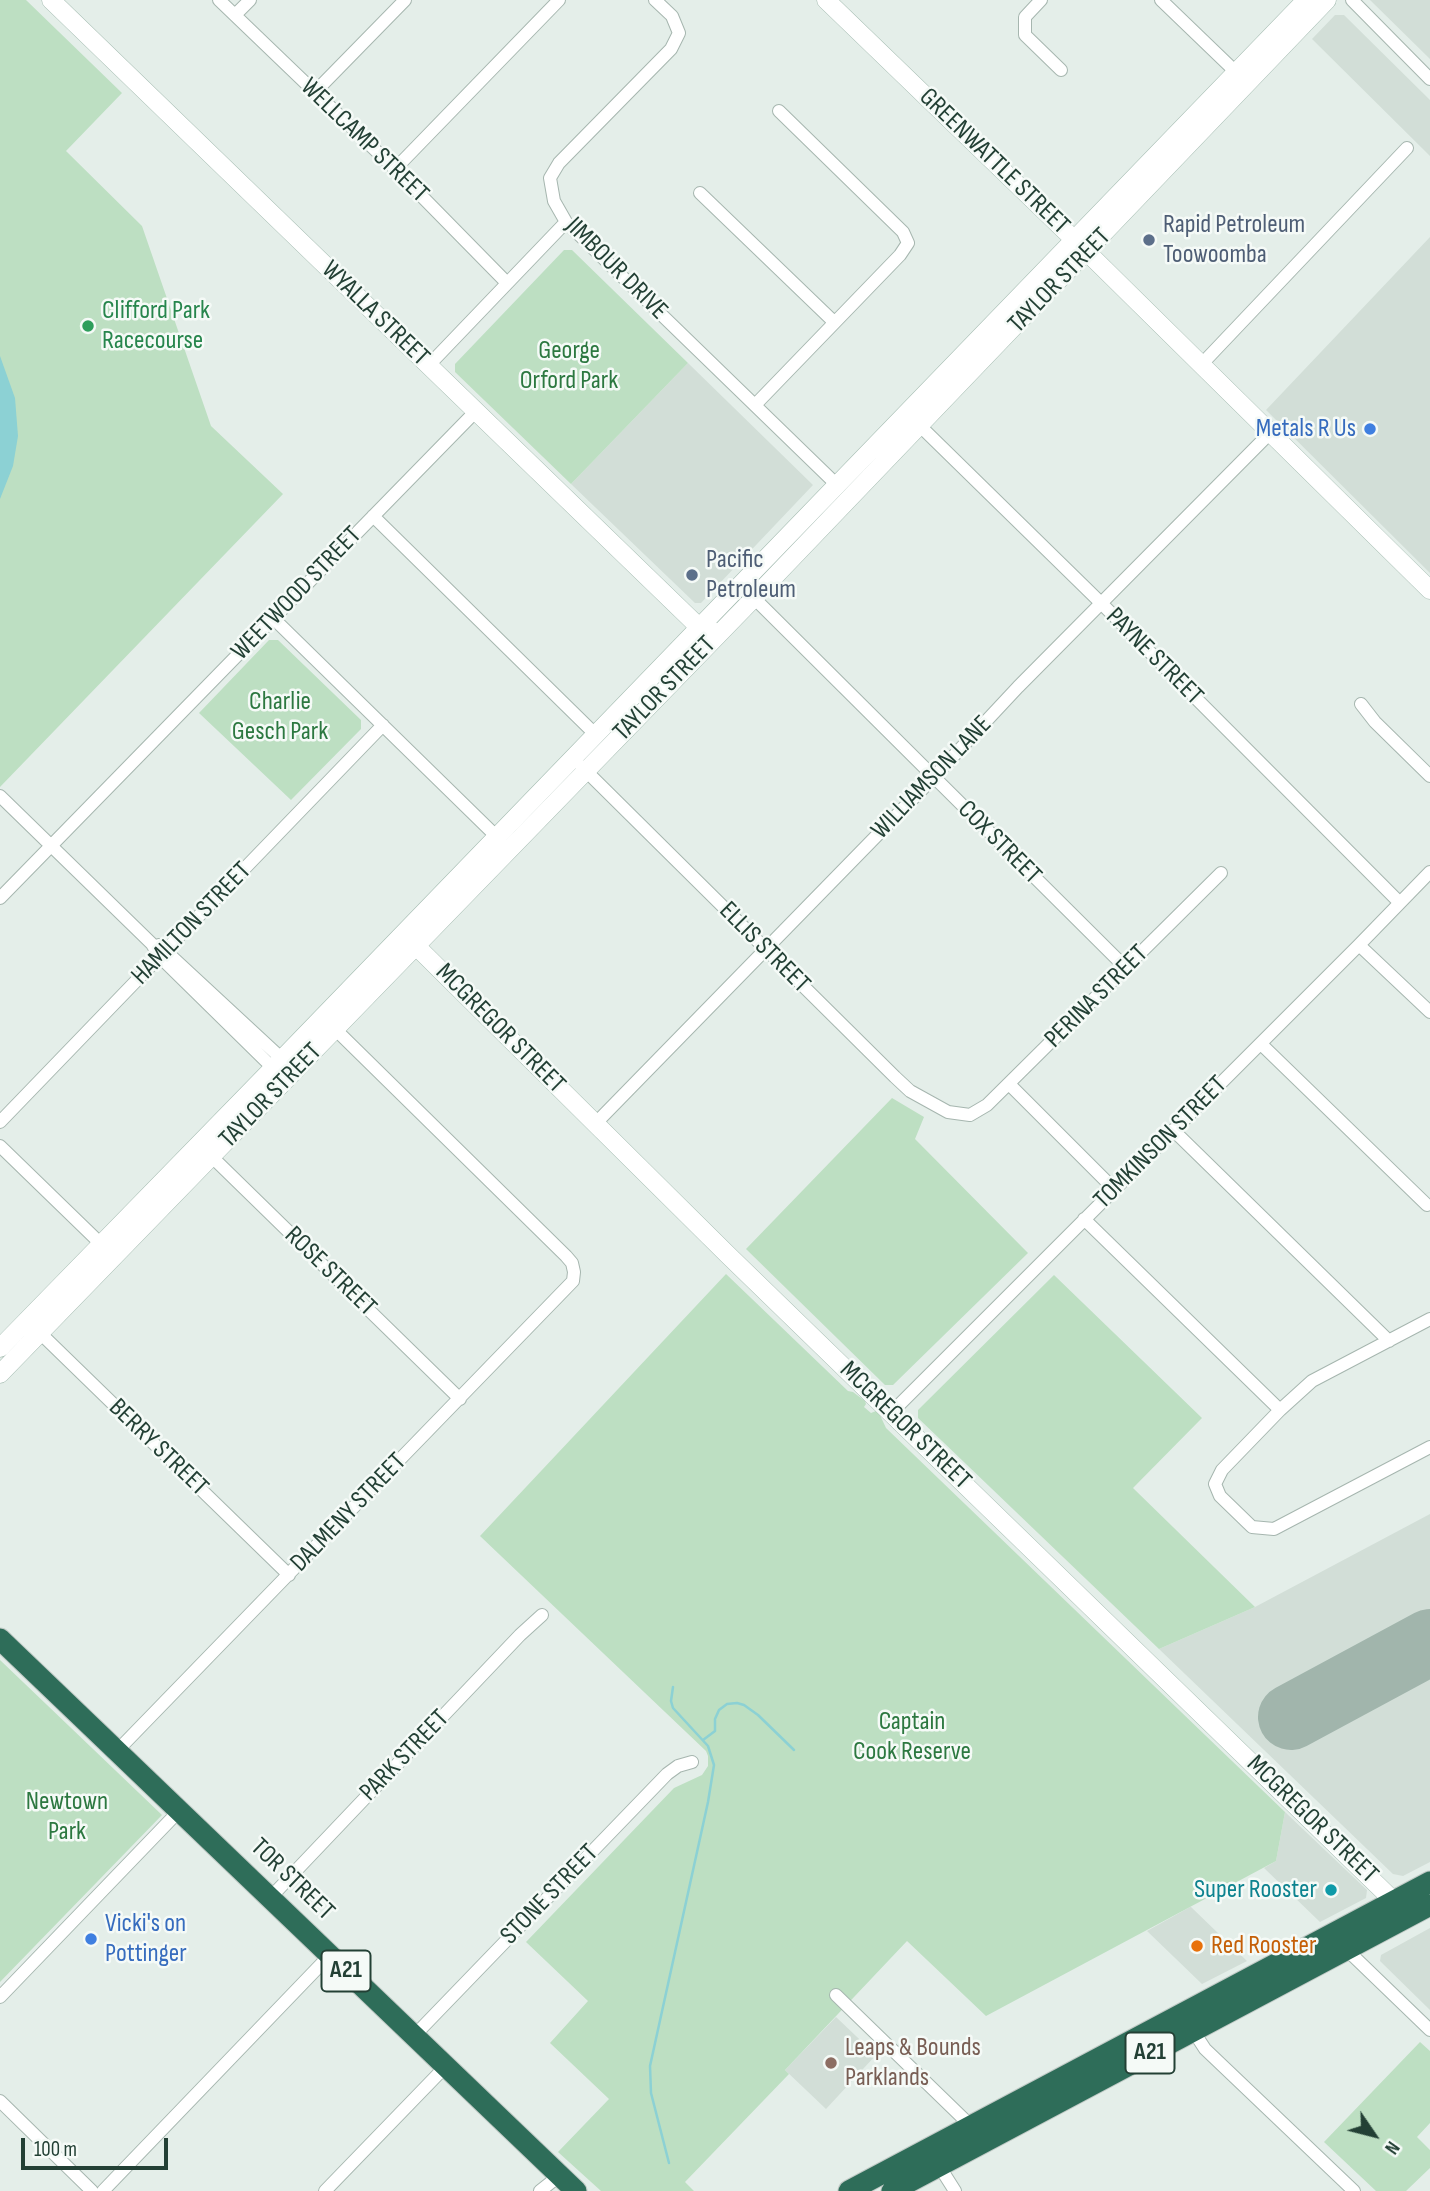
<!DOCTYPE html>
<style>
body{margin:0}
#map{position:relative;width:1430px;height:2191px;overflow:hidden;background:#e4eee9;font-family:"Sofia Sans Condensed",sans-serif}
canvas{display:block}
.north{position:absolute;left:1339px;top:2100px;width:70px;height:70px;-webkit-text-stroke:5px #f5faf7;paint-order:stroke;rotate:125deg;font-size:19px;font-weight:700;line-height:28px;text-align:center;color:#234035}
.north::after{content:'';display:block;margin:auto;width:24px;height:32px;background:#234035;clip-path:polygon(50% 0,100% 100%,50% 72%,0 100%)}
.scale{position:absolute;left:21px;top:2138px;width:147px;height:32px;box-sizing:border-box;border:4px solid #234035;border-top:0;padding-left:9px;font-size:21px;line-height:24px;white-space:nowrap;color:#234035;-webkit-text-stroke:5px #f5faf7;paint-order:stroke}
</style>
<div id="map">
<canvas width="1430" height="2191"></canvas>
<div class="north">N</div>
<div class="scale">100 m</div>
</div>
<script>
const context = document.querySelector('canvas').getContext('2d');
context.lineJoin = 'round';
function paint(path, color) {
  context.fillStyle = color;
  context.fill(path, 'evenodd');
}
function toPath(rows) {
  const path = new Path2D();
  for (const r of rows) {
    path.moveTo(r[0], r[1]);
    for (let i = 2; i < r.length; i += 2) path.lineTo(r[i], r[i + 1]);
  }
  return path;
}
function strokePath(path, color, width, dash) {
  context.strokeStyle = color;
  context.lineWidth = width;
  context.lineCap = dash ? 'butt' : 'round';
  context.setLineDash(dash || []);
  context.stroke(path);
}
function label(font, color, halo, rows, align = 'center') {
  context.font = font + ' "Sofia Sans Condensed",sans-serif';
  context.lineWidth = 5;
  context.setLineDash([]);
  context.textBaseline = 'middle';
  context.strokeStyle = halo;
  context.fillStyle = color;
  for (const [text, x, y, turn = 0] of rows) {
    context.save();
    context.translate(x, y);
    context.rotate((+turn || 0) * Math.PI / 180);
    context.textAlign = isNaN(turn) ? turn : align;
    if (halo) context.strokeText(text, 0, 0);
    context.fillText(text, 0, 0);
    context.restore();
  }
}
const built = toPath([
 [1370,0,1430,0,1430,59],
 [1335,15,1344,15,1430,100,1430,156,1312,39],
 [1430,237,1430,573,1266,410],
 [688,363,813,485,701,603,695,603,571,484],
 [1430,1514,1430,1862,1403,1876,1393,1874,1159,1649,1255,1607],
 [1285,1812,1367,1890,1366,1898,1320,1922,1264,1868,1276,1861],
 [1190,1907,1191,1907,1247,1961,1202,1984,1147,1931],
 [1430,1928,1430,2010,1380,1961,1381,1955],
 [836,2017,876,2055,826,2109,785,2070]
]);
const green = toPath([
 [0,0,26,0,122,93,66,151,142,226,211,426,283,494,0,787],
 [564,250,572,250,688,363,571,484,455,372,455,364],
 [269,640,278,640,361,720,361,729,291,800,199,713],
 [892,1098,924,1117,915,1139,1028,1253,893,1385,885,1385,746,1249],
 [726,1274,848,1391,853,1392,865,1401,866,1404,864,1407,871,1413,876,1411,879,1413,886,1428,1285,1812,1276,1861,986,2016,907,1941,785,2070,789,2074,685,2182,694,2191,601,2191,558,2152,609,2099,550,2043,588,2001,526,1942,674,1788,702,1775,708,1766,708,1756,706,1751,480,1536],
 [1054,1275,1202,1418,1133,1488,1255,1607,1159,1649,918,1418,918,1410],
 [0,1660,162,1815,0,1982],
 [1420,2042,1430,2051,1430,2123,1417,2137,1430,2150,1430,2168,1406,2191,1376,2191,1324,2142]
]);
const water = toPath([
 [0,356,15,398,18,436,13,466,0,499]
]);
const stream = toPath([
 [703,1740,715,1731,715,1719,719,1710,727,1704,737,1703,744,1705,758,1715,794,1750],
 [669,2163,651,2093,650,2066,708,1802,714,1765,708,1746,673,1708,671,1701,673,1687]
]);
const runway = toPath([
 [1291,1717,1430,1642]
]);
const street = toPath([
 [219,0,395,169,507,283],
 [655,0,672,16,679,33,671,49,559,163,550,178,554,201,566,222,837,485],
 [1041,0,1025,17,1025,35,1061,70],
 [1161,0,1241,77],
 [1352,0,1430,79],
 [235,15,250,0],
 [314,93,405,0],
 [395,169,559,0],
 [700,193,834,322],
 [429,365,566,222],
 [1200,366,1407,148],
 [755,405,900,255,908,243,903,232,779,111],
 [915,421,1102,604,1399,902],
 [373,516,596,735],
 [754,598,1126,968],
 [273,618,497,837],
 [1361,704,1375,722,1430,776],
 [581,766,895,1077,910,1091,948,1112,970,1115,987,1105,1221,873],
 [0,796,152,944,160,957,273,1068],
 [0,898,476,411],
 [159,945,282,1059],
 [1359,945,1430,1012],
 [1261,1044,1427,1205],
 [1009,1084,1114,1189],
 [0,1122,383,725],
 [596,1123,933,778,1018,687,1270,433],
 [1173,1130,1389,1341],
 [0,1146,101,1244],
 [207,1152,460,1399],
 [1084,1219,1280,1410],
 [1430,1319,1312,1381,1280,1410,1222,1470,1215,1484,1220,1496,1252,1527,1274,1529,1430,1447],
 [36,1329,289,1575],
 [891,1413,1359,945,1430,872],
 [117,1751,573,1281,574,1272,572,1263,566,1256,335,1029],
 [270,1898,520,1635,542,1615],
 [1346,1949,1430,2030],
 [836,1995,971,2126],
 [0,1997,179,1811],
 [1190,2026,1205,2049,1354,2191],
 [414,2036,667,1774,678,1766,692,1762],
 [0,2101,92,2191],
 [936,2161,955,2191],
 [103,2191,330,1955],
 [325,2191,446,2066],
 [540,2191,559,2176]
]);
const secondary = toPath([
 [51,0,700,628,710,629],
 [826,0,1087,252,1430,590],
 [408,938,727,1254,1402,1909],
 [0,1348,282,1059,1306,0],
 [0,1374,754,598,1327,0]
]);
const highway = toPath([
 [0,1639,576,2191],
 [849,2191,1430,1882],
 [892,2191,1430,1905]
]);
const markers = [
 [1149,240,7,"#5c6f8a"],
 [88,326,7,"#2e9e5b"],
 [1370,429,7,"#3f7fe0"],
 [692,575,7,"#5c6f8a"],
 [1331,1890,7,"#0f9aa8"],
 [91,1939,7,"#3f7fe0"],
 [1197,1946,7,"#e8710a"],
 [831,2063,7,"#8d6e63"]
];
const shields = [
 [346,1971,49],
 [1150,2053,49]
];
const shieldNames = [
 ["A21",346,1971],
 ["A21",1150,2053]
];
const streetNames = [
 ["WELLCAMP STREET",364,141,44],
 ["GREENWATTLE STREET",994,162,44],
 ["JIMBOUR DRIVE",616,269,45],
 ["TAYLOR STREET",1060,281,-46],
 ["WYALLA STREET",375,314,44],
 ["WEETWOOD STREET",297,594,-46],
 ["PAYNE STREET",1154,657,45],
 ["TAYLOR STREET",665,689,-46],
 ["WILLIAMSON LANE",932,778,-46],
 ["COX STREET",999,843,45],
 ["HAMILTON STREET",192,924,-46],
 ["ELLIS STREET",764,948,45],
 ["PERINA STREET",1097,997,-45],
 ["MCGREGOR STREET",500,1029,45],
 ["TAYLOR STREET",271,1096,-46],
 ["TOMKINSON STREET",1161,1143,-45],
 ["ROSE STREET",330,1272,44],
 ["MCGREGOR STREET",905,1426,44],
 ["BERRY STREET",158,1448,44],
 ["DALMENY STREET",349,1513,-46],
 ["PARK STREET",405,1756,-46],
 ["MCGREGOR STREET",1312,1820,44],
 ["TOR STREET",292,1880,44],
 ["STONE STREET",550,1895,-46]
];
const serviceNames = [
 ["Rapid Petroleum",1163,225],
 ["Toowoomba",1163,255],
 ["Pacific",706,560],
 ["Petroleum",706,590]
];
const leisureNames = [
 ["Clifford Park",102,311],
 ["Racecourse",102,341]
];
const parkNames = [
 ["George",569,351],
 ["Orford Park",569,381],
 ["Charlie",280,702],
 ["Gesch Park",280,732],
 ["Captain",912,1722],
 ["Cook Reserve",912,1752],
 ["Newtown",67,1802],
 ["Park",67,1832]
];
const shopNames = [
 ["Metals R Us",1356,429],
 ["Vicki's on",105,1924,"left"],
 ["Pottinger",105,1954,"left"]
];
const cultureNames = [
 ["Super Rooster",1317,1890]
];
const foodNames = [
 ["Red Rooster",1211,1946]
];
const educationNames = [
 ["Leaps & Bounds",845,2048],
 ["Parklands",845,2078]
];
paint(built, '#d2ded7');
paint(green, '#bddfc2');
paint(water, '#8cd1d4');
strokePath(stream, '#8cd1d4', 2.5);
strokePath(runway, '#a1b5ac', 66);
strokePath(street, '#a6b6af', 14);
strokePath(secondary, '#a2baaf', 19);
strokePath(highway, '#c1cac6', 23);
strokePath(street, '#fff', 12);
strokePath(secondary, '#fff', 18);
strokePath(highway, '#2e6d59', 21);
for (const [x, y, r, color] of markers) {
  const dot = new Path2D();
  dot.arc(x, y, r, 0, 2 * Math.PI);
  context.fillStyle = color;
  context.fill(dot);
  strokePath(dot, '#f5faf7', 2.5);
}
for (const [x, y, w] of shields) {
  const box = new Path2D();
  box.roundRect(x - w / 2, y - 20.5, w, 41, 5);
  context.fillStyle = '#f5faf7';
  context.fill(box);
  strokePath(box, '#234035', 2);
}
label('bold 24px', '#234035', null, shieldNames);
label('26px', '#234035', '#f5faf7', streetNames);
label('26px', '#4e5e75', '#f5faf7', serviceNames, 'left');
label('26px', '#27864d', '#f5faf7', leisureNames, 'left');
label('26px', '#2c7840', '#f5faf7', parkNames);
label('26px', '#366cbe', '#f5faf7', shopNames, 'right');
label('26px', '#0d838f', '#f5faf7', cultureNames, 'right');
label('26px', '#c56008', '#f5faf7', foodNames, 'left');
label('26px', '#785e54', '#f5faf7', educationNames, 'left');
</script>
